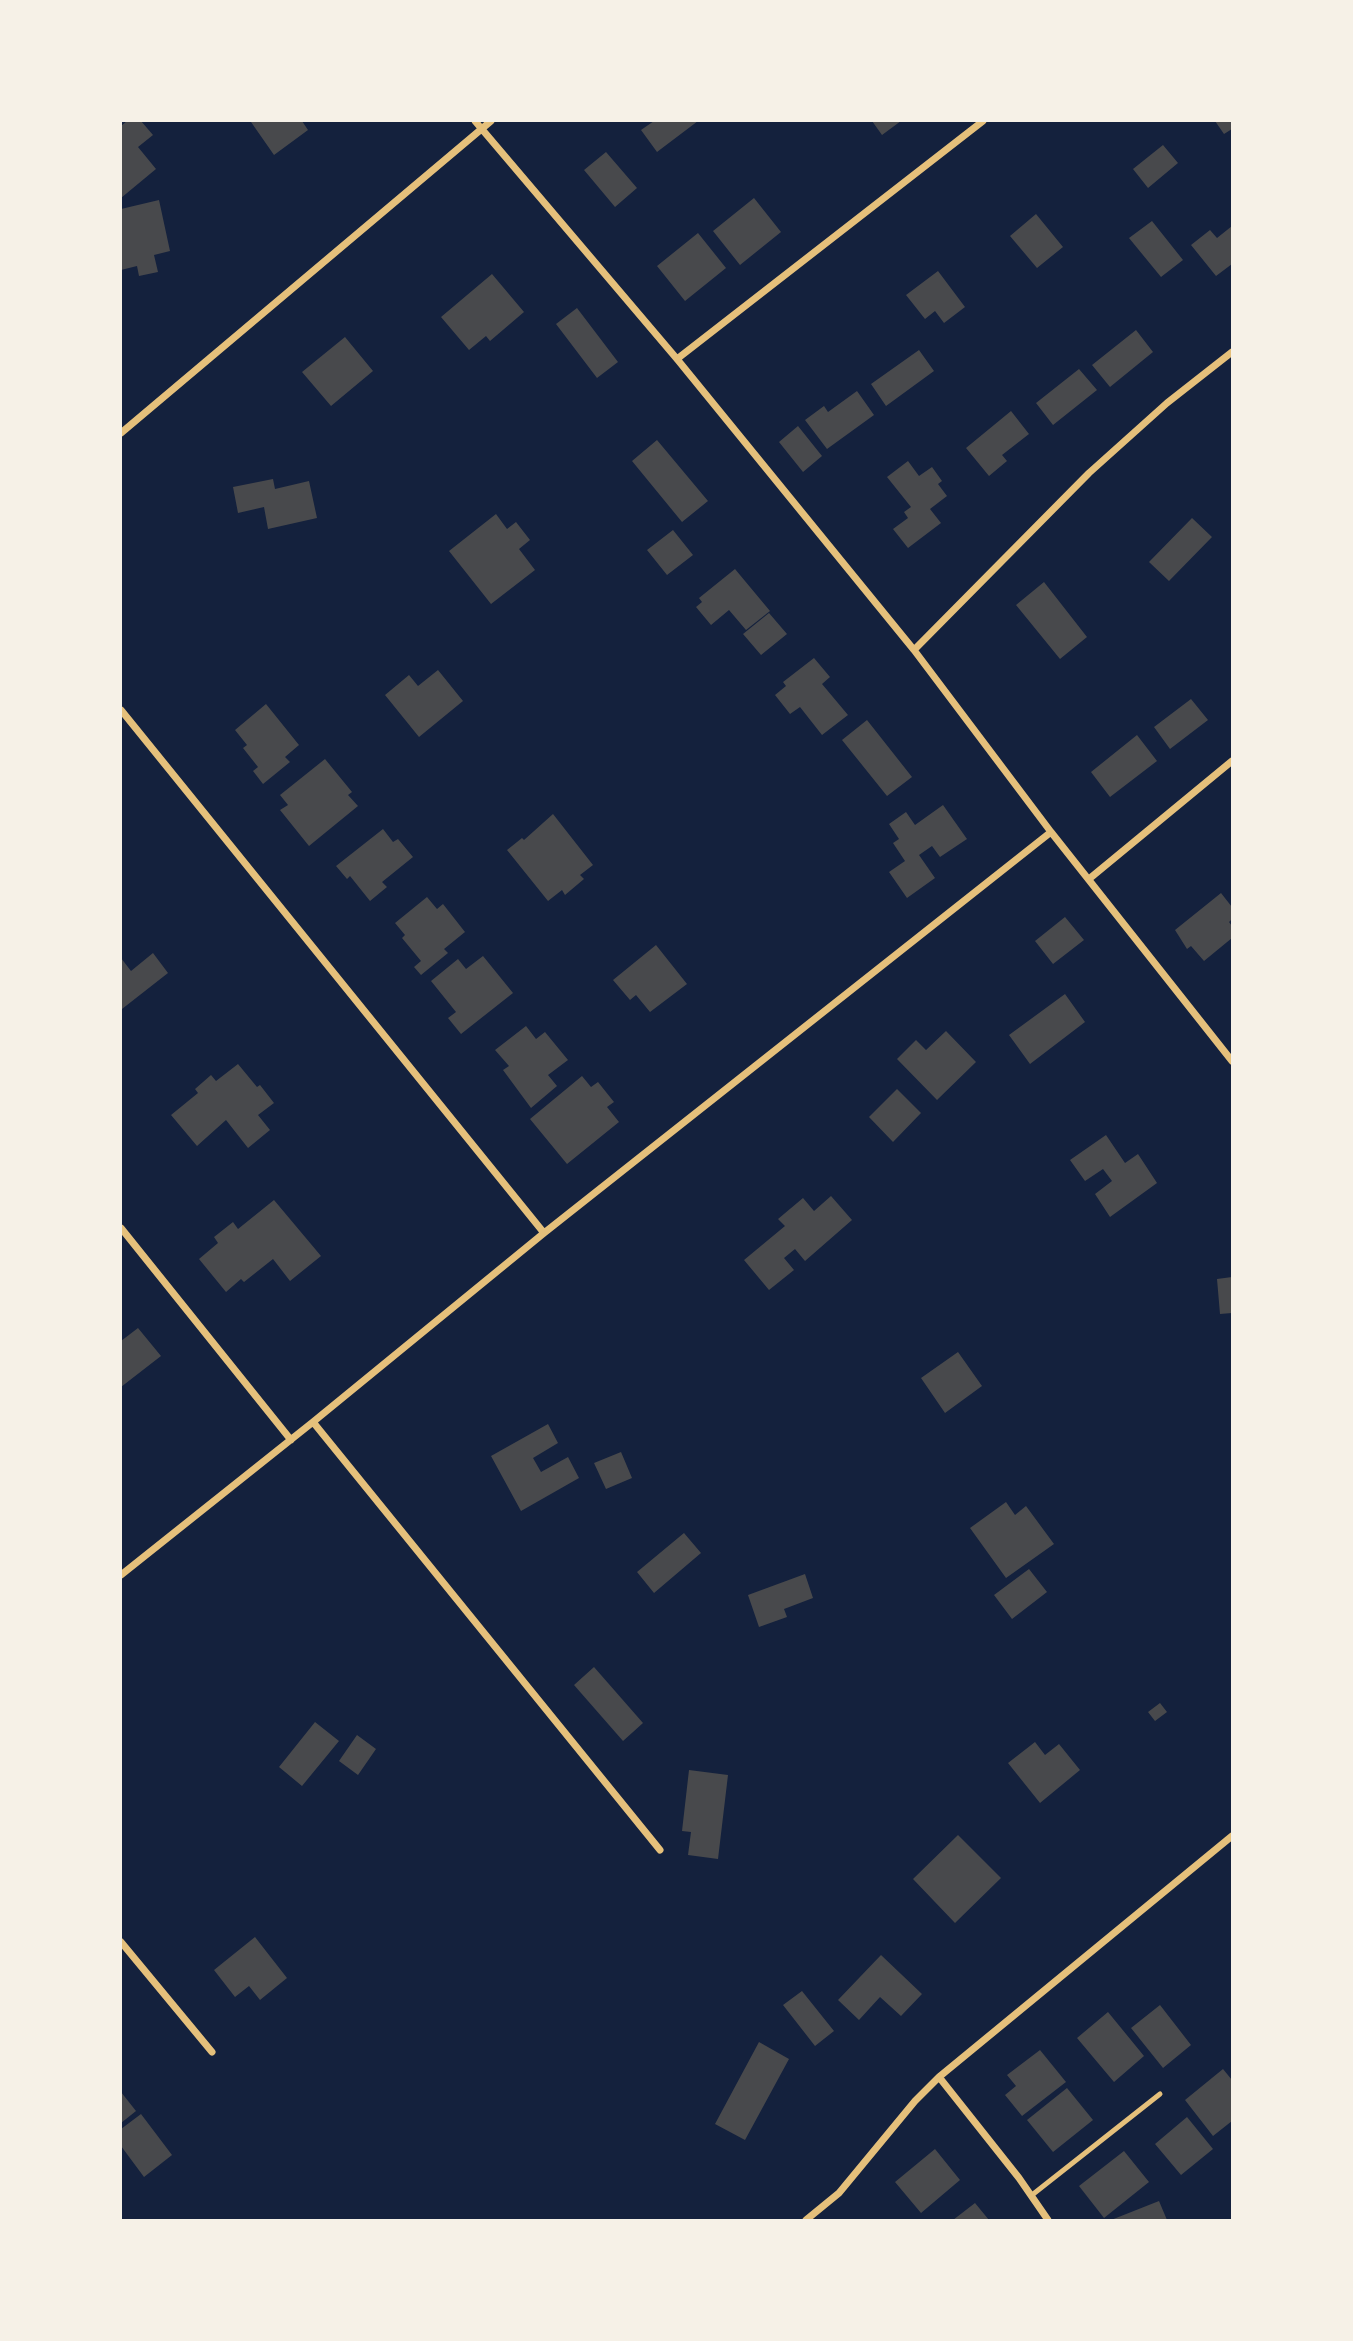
<!DOCTYPE html>
<style>
body{margin:0}
#map{position:relative;width:1353px;height:2341px;overflow:hidden;background:#14213d;font-family:"IBM Plex Sans",sans-serif}
canvas{display:block}
.frame{position:absolute;inset:0;border:122px solid #f6f1e7;pointer-events:none}
</style>
<div id="map">
<canvas width="1353" height="2341"></canvas>
<div class="frame"></div>
</div>
<script>
const context = document.querySelector('canvas').getContext('2d');
context.lineJoin = 'round';
function paint(path, color) {
  context.fillStyle = color;
  context.fill(path, 'evenodd');
}
function toPath(rows) {
  const path = new Path2D();
  for (const r of rows) {
    path.moveTo(r[0], r[1]);
    for (let i = 2; i < r.length; i += 2) path.lineTo(r[i], r[i + 1]);
  }
  return path;
}
function strokePath(path, color, width, dash) {
  context.strokeStyle = color;
  context.lineWidth = width;
  context.lineCap = dash ? 'butt' : 'round';
  context.setLineDash(dash || []);
  context.stroke(path);
}
const building = toPath([
 [127,121,141,121,153,135,138,147,156,169,121,198,121,126],
 [253,121,302,121,308,130,274,155,251,122],
 [654,121,698,121,657,152,641,130],
 [872,121,901,121,882,135],
 [1215,121,1232,121,1232,129,1224,134],
 [1163,145,1178,163,1148,188,1133,169],
 [606,152,637,188,615,207,584,170],
 [754,198,781,232,740,265,713,231],
 [159,200,170,251,154,255,158,272,139,276,137,266,121,270,121,209],
 [1036,214,1063,247,1037,268,1010,236],
 [1152,221,1183,260,1161,277,1129,238],
 [1232,226,1232,264,1216,276,1191,245,1210,230,1217,238],
 [698,233,726,268,685,301,657,266],
 [938,271,965,307,944,323,935,311,925,319,906,295],
 [492,274,524,312,490,341,486,336,469,350,441,317],
 [577,308,618,362,597,378,556,324],
 [1136,330,1153,352,1110,387,1092,365],
 [345,337,373,371,331,406,302,372],
 [919,350,934,371,886,406,871,384],
 [1079,369,1097,390,1053,425,1036,403],
 [857,391,874,415,827,449,805,420,824,406,828,412],
 [1011,411,1029,434,1002,455,1007,461,989,476,966,448],
 [798,426,822,456,803,472,779,442],
 [657,440,708,501,682,522,632,461],
 [908,461,919,476,932,467,942,481,938,484,947,496,930,509,941,523,908,548,893,529,908,518,904,512,911,507,887,477],
 [273,479,275,489,309,481,317,518,268,529,264,507,238,513,233,487],
 [496,514,507,529,516,522,530,540,519,549,535,570,491,604,449,551],
 [1192,518,1212,537,1169,581,1149,562],
 [673,530,693,555,667,575,647,550],
 [735,569,770,611,746,630,729,610,711,625,696,607,702,602,699,598],
 [1044,582,1087,637,1060,659,1016,605],
 [769,613,787,634,761,655,743,634],
 [814,658,830,677,822,684,848,715,822,735,800,707,790,714,775,695,786,686,783,682],
 [438,670,463,701,419,737,385,695,409,675,418,686],
 [1191,699,1208,720,1170,749,1154,727],
 [266,704,299,745,285,757,290,762,263,784,253,771,258,767,243,748,247,745,235,730],
 [867,720,912,777,887,796,842,740],
 [1137,735,1157,761,1110,797,1091,772],
 [325,759,352,792,348,795,358,806,309,846,280,810,288,805,280,795],
 [943,805,967,839,940,857,932,846,919,855,935,878,907,898,889,872,905,861,893,843,899,839,889,824,906,812,915,825],
 [553,814,593,865,580,875,584,879,565,895,562,890,548,901,507,850,522,838,524,840],
 [383,829,393,842,398,839,413,857,382,882,387,887,370,901,350,876,347,879,336,866],
 [1221,893,1232,907,1232,919,1229,922,1232,926,1232,938,1204,961,1191,946,1187,949,1175,930],
 [427,897,437,909,443,904,465,932,444,949,448,953,421,975,414,967,421,961,402,938,405,935,395,923],
 [1065,917,1084,940,1053,964,1035,941],
 [656,945,687,984,650,1012,636,995,630,1000,613,980],
 [153,953,168,973,122,1009,121,958,131,971],
 [483,956,513,993,461,1034,448,1018,456,1012,431,981,458,959,466,969],
 [1065,994,1085,1022,1030,1064,1009,1035],
 [526,1026,536,1039,545,1032,568,1060,548,1075,557,1086,531,1108,503,1070,509,1066,495,1050],
 [946,1031,976,1062,937,1100,897,1059,916,1040,926,1050],
 [238,1064,257,1087,260,1085,274,1103,258,1115,270,1130,248,1148,226,1120,197,1146,171,1115,198,1093,195,1089,211,1075,216,1081],
 [582,1076,591,1087,598,1082,614,1102,607,1107,619,1122,567,1164,530,1119],
 [897,1089,921,1113,893,1142,869,1117],
 [1106,1135,1125,1163,1138,1154,1157,1183,1110,1217,1095,1194,1112,1181,1103,1169,1085,1181,1070,1160],
 [831,1196,852,1220,805,1261,795,1249,784,1258,794,1270,769,1290,744,1260,785,1226,778,1219,803,1198,814,1211],
 [274,1200,321,1256,290,1281,273,1259,244,1282,241,1279,226,1292,199,1259,218,1243,214,1237,233,1222,238,1229],
 [1232,1277,1232,1313,1220,1314,1217,1279],
 [138,1328,161,1356,121,1387,121,1341],
 [958,1352,982,1386,945,1413,921,1378],
 [548,1424,558,1443,533,1458,541,1472,568,1457,579,1478,521,1511,491,1456],
 [621,1452,632,1478,606,1489,594,1463],
 [1006,1502,1015,1515,1026,1506,1054,1544,1006,1578,970,1528],
 [684,1533,701,1553,654,1593,637,1572],
 [1029,1569,1047,1592,1012,1619,994,1595],
 [805,1574,813,1598,784,1609,787,1617,759,1627,748,1595],
 [594,1667,643,1723,623,1741,574,1685],
 [1160,1703,1167,1712,1155,1721,1148,1712],
 [315,1722,339,1741,302,1786,279,1767],
 [357,1735,376,1749,358,1775,339,1761],
 [1035,1742,1045,1755,1059,1744,1080,1770,1040,1803,1008,1763],
 [689,1770,728,1775,718,1859,688,1855,691,1832,682,1831],
 [958,1835,1001,1878,955,1923,913,1879],
 [255,1937,287,1978,260,2000,249,1986,235,1997,214,1970],
 [881,1955,922,1994,901,2016,880,1997,859,2020,838,2000],
 [802,1991,834,2031,815,2046,783,2005],
 [1160,2005,1191,2045,1163,2068,1131,2028],
 [1108,2012,1144,2056,1114,2082,1077,2038],
 [759,2042,789,2059,745,2140,715,2124],
 [1040,2050,1066,2082,1022,2116,1005,2095,1016,2086,1007,2075],
 [1223,2069,1232,2080,1232,2121,1213,2136,1185,2100],
 [1067,2088,1093,2120,1053,2152,1027,2120],
 [121,2092,136,2111,121,2123],
 [141,2114,172,2155,144,2177,121,2146,121,2129],
 [1187,2117,1213,2149,1181,2175,1155,2144],
 [935,2149,960,2180,921,2213,895,2182],
 [1124,2151,1149,2182,1104,2218,1079,2186],
 [1159,2201,1167,2220,1111,2220],
 [975,2203,989,2220,953,2220]
]);
const service = toPath([
 [1032,2195,1160,2094]
]);
const minor = toPath([
 [475,121,677,359,914,650,1051,832,1232,1061],
 [677,359,983,121],
 [121,433,491,121],
 [914,650,1089,473,1167,403,1232,352],
 [121,710,544,1233],
 [1089,879,1232,761],
 [121,1228,291,1440],
 [313,1422,660,1850],
 [121,1575,313,1422,544,1233,1051,832],
 [121,1942,212,2052],
 [939,2077,1019,2178,1048,2220],
 [806,2220,839,2193,915,2101,939,2077,1232,1836]
]);
paint(building, '#48494c');
strokePath(service, '#e5c07b', 5);
strokePath(minor, '#e5c07b', 7);
</script>
